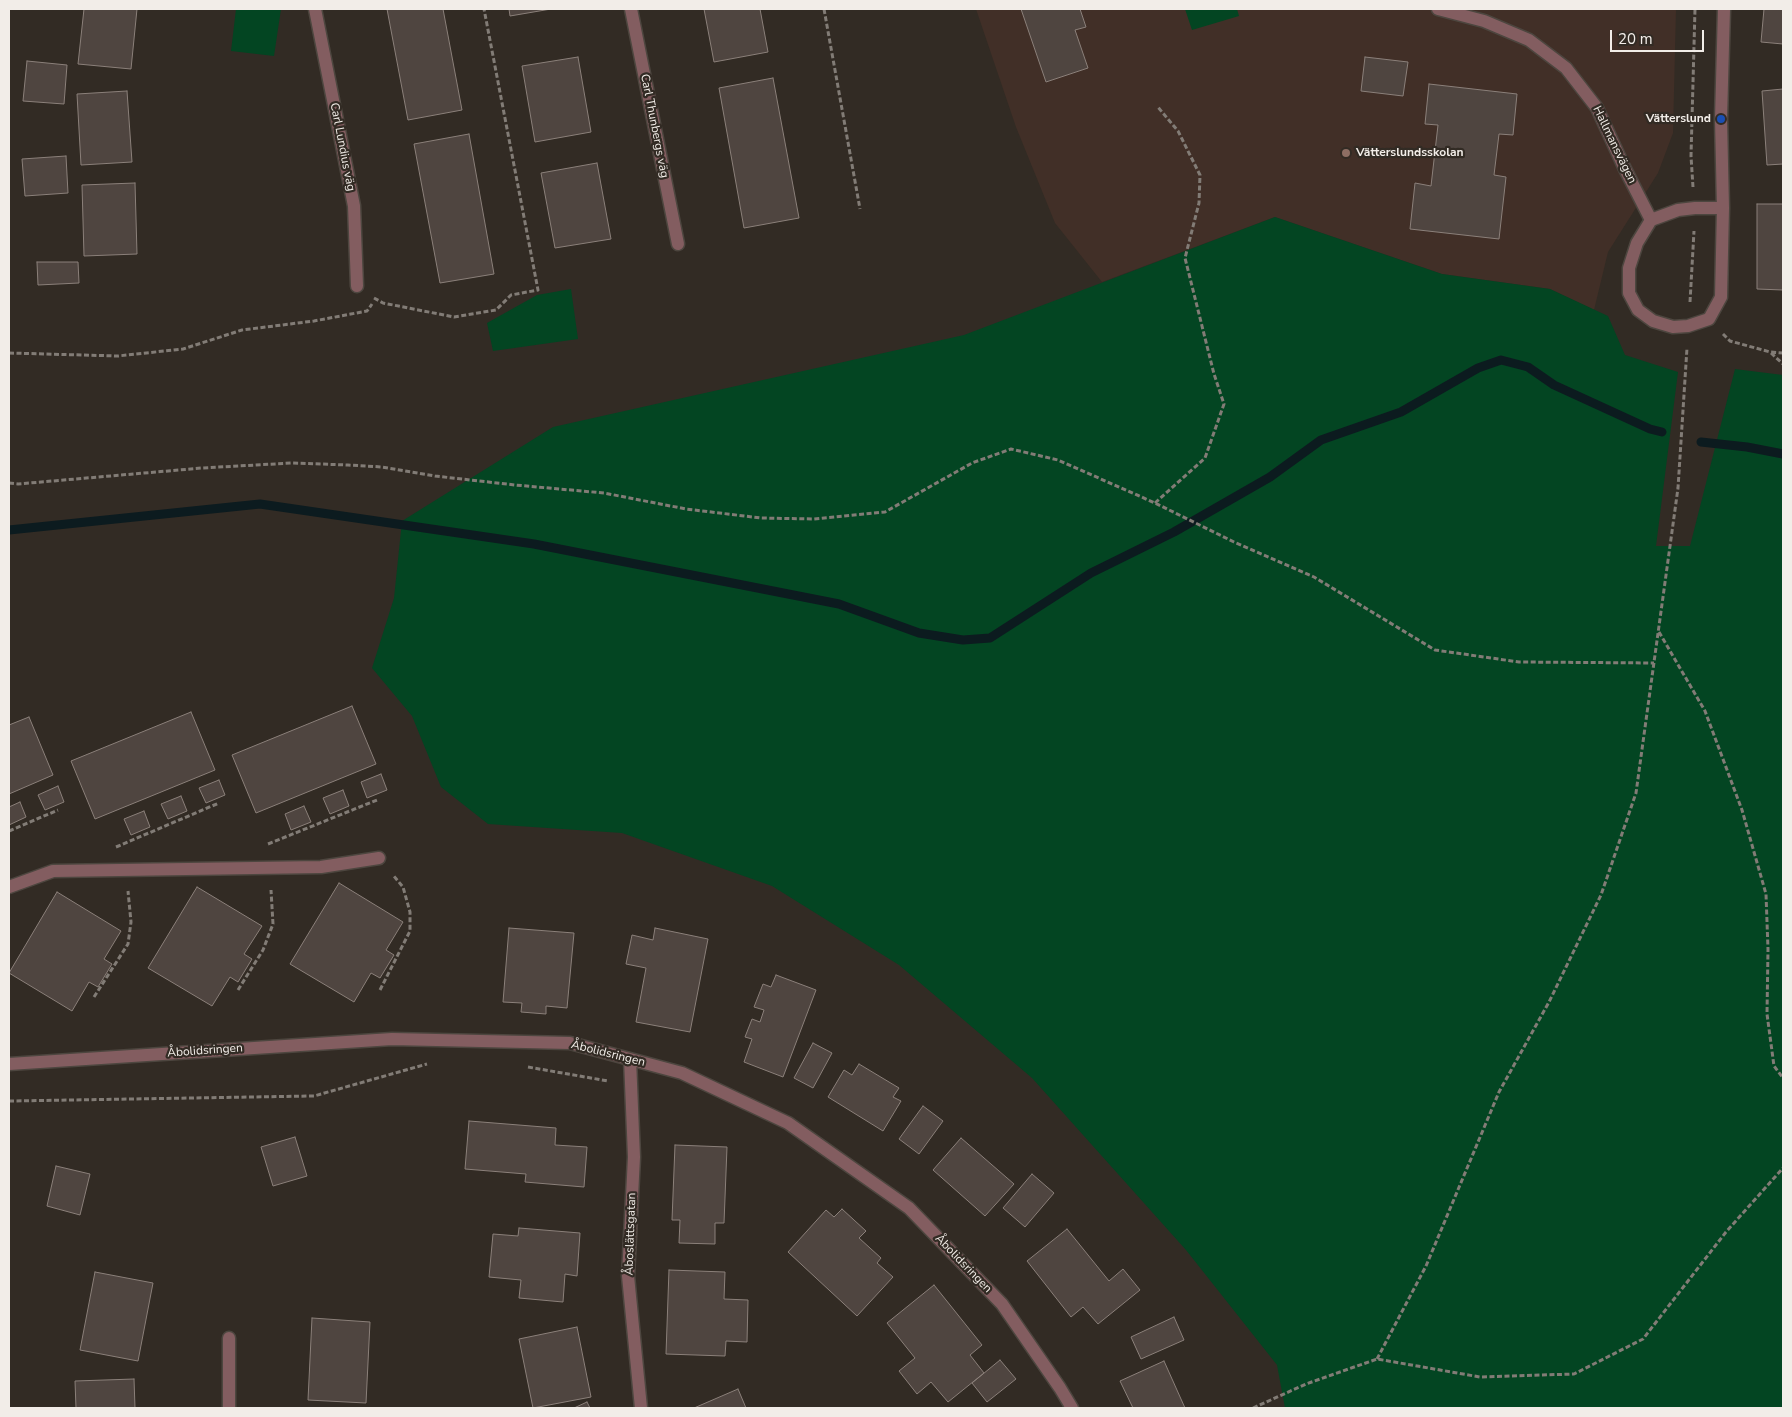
<!DOCTYPE html>
<meta charset="utf-8">
<style>
body{margin:0}
#map{position:relative;width:1792px;height:1417px;overflow:hidden;background:#322b24;font-family:"Nunito Sans",sans-serif}
canvas{display:block}
.frame{position:absolute;inset:0;border:10px solid #f2ede8;pointer-events:none}
.scale{position:absolute;left:1610px;top:30px;width:94px;height:22px;box-sizing:border-box;border:2px solid #f2ede8;border-top:0;padding-left:6px;font-size:15px;line-height:18px;white-space:nowrap;color:#f2ede8;-webkit-text-stroke:4px #322b24;paint-order:stroke}
</style>
<div id="map">
<canvas width="1792" height="1417"></canvas>
<div class="frame"></div>
<div class="scale">20 m</div>
</div>
<script>
const context = document.querySelector('canvas').getContext('2d');
context.lineJoin = 'round';
function paint(path, color) {
  context.fillStyle = color;
  context.fill(path, 'evenodd');
}
function toPath(rows) {
  const path = new Path2D();
  for (const r of rows) {
    path.moveTo(r[0], r[1]);
    for (let i = 2; i < r.length; i += 2) path.lineTo(r[i], r[i + 1]);
  }
  return path;
}
function strokePath(path, color, width, dash) {
  context.strokeStyle = color;
  context.lineWidth = width;
  context.lineCap = dash ? 'butt' : 'round';
  context.setLineDash(dash || []);
  context.stroke(path);
}
function label(font, color, halo, rows, align = 'center') {
  context.font = font + ' "Nunito Sans",sans-serif';
  context.lineWidth = 4.5;
  context.setLineDash([]);
  context.textBaseline = 'middle';
  context.strokeStyle = halo;
  context.fillStyle = color;
  for (const [text, x, y, turn = 0] of rows) {
    context.save();
    context.translate(x, y);
    context.rotate((+turn || 0) * Math.PI / 180);
    context.textAlign = isNaN(turn) ? turn : align;
    if (halo) context.strokeText(text, 0, 0);
    context.fillText(text, 0, 0);
    context.restore();
  }
}
const education = toPath([
 [976,9,1676,9,1673,133,1658,173,1608,252,1594,310,1550,289,1442,274,1275,217,1102,282,1055,223,1016,127]
]);
const green = toPath([
 [236,9,281,9,274,56,231,51],
 [1185,9,1237,9,1239,16,1192,30],
 [1275,217,1442,274,1550,289,1608,316,1625,355,1678,372,1656,546,1690,546,1735,369,1783,375,1783,833,1782,835,1783,852,1783,1408,1285,1408,1277,1365,1186,1250,1032,1078,899,965,772,886,622,833,488,824,441,787,412,716,372,668,394,598,402,521,553,427,964,335],
 [571,289,578,339,493,351,487,323,537,295]
]);
const stream = toPath([
 [1701,442,1747,447,1783,454],
 [9,530,260,504,534,544,839,604,919,633,963,640,990,638,1091,573,1174,532,1270,477,1321,440,1401,412,1478,368,1501,360,1528,367,1554,385,1650,429,1662,432]
]);
const building = toPath([
 [84,9,137,9,131,69,78,64,84,9],
 [387,9,443,9,462,110,408,120,387,9],
 [509,9,551,9,510,16,509,9],
 [704,9,760,9,768,52,714,62,704,9],
 [1021,9,1080,9,1086,27,1075,30,1088,68,1046,82,1021,9],
 [1764,9,1783,9,1783,44,1761,42,1764,9],
 [578,57,591,132,535,142,522,66,578,57],
 [1365,57,1408,62,1403,96,1361,91,1365,57],
 [27,61,67,65,64,104,23,101,27,61],
 [773,78,799,218,744,228,719,88,773,78],
 [1429,84,1517,94,1513,135,1499,134,1494,175,1506,177,1499,239,1410,229,1415,183,1431,186,1438,125,1425,124,1429,84],
 [1783,89,1783,164,1767,165,1762,91,1783,89],
 [127,91,132,162,81,165,77,94,127,91],
 [469,134,494,274,440,283,414,144,469,134],
 [66,156,68,193,25,196,22,159,66,156],
 [597,163,611,239,555,248,541,173,597,163],
 [135,183,137,254,84,256,82,185,135,183],
 [1757,204,1783,204,1783,290,1757,289,1757,204],
 [37,262,78,262,79,283,38,285,37,262],
 [352,706,376,764,256,813,232,755,352,706],
 [191,712,215,770,95,819,71,761,191,712],
 [29,717,53,775,9,794,9,725,29,717],
 [381,774,387,790,367,798,361,782,381,774],
 [219,780,225,795,206,803,199,788,219,780],
 [58,786,64,802,45,810,38,795,58,786],
 [343,790,349,806,330,814,323,798,343,790],
 [181,796,187,811,168,819,161,804,181,796],
 [20,802,26,817,9,825,9,807,20,802],
 [304,806,311,822,291,830,285,814,304,806],
 [144,811,150,827,131,835,124,819,144,811],
 [339,883,403,922,386,950,394,955,380,978,371,973,354,1002,290,964,339,883],
 [197,887,262,926,244,954,252,959,238,982,230,977,212,1006,148,968,197,887],
 [57,892,121,931,104,959,112,964,98,987,89,982,72,1011,9,973,57,892],
 [509,928,574,933,567,1008,546,1006,546,1014,521,1012,522,1003,503,1002,509,928],
 [655,928,708,939,690,1032,636,1022,646,968,626,964,632,935,653,940,655,928],
 [776,975,816,990,783,1077,744,1062,752,1039,745,1037,752,1019,760,1022,764,1010,754,1007,763,984,771,987,776,975],
 [813,1043,832,1053,813,1088,794,1078,813,1043],
 [859,1064,899,1088,893,1097,901,1101,883,1131,828,1097,844,1070,852,1075,859,1064],
 [923,1106,943,1121,919,1154,899,1139,923,1106],
 [469,1121,556,1128,555,1145,587,1147,584,1187,525,1182,526,1174,465,1169,469,1121],
 [295,1137,307,1176,273,1186,261,1147,295,1137],
 [961,1138,1014,1184,985,1216,933,1170,961,1138],
 [675,1145,727,1147,724,1223,715,1223,715,1244,679,1243,680,1220,672,1220,675,1145],
 [56,1166,90,1174,80,1215,47,1206,56,1166],
 [1032,1174,1054,1193,1025,1227,1003,1208,1032,1174],
 [842,1209,866,1231,859,1238,881,1258,877,1263,893,1277,857,1316,788,1252,826,1210,834,1217,842,1209],
 [519,1228,580,1233,577,1276,565,1274,563,1302,519,1298,521,1280,489,1277,493,1234,518,1236,519,1228],
 [1067,1229,1109,1281,1123,1269,1140,1290,1098,1324,1083,1307,1071,1317,1027,1261,1067,1229],
 [669,1270,725,1272,724,1299,748,1300,747,1342,726,1341,725,1356,666,1354,669,1270],
 [95,1272,153,1283,138,1361,80,1350,95,1272],
 [934,1285,982,1345,970,1355,984,1373,948,1402,931,1382,917,1394,899,1371,915,1358,887,1323,934,1285],
 [1174,1317,1184,1340,1141,1359,1131,1337,1174,1317],
 [312,1318,370,1322,366,1403,308,1400,312,1318],
 [577,1327,591,1397,533,1408,519,1339,577,1327],
 [1000,1360,1016,1379,987,1402,972,1383,1000,1360],
 [1164,1361,1185,1408,1133,1408,1120,1381,1164,1361],
 [134,1379,135,1408,76,1408,75,1381,134,1379],
 [738,1389,746,1408,694,1408,738,1389],
 [587,1402,590,1408,574,1408,587,1402]
]);
const path = toPath([
 [824,9,860,209],
 [1693,187,1691,156,1695,9],
 [374,298,383,303,454,317,496,310,511,295,538,290,484,9],
 [1690,302,1694,231],
 [1723,334,1730,341,1770,352,1783,353],
 [9,353,118,356,183,349,242,330,314,321,367,311,372,304],
 [1771,353,1783,364],
 [9,483,18,484,202,468,292,463,348,465,382,467,435,476,515,485,604,493,686,509,761,518,814,519,885,512,972,463,1011,449,1058,460,1155,503,1234,542,1314,577,1435,650,1519,662,1654,663],
 [1155,503,1205,458,1224,404,1214,374,1185,258,1199,203,1200,175,1178,131,1157,106],
 [1659,632,1705,711,1742,810,1766,894,1768,949,1767,1014,1774,1066,1783,1078],
 [9,831,58,810],
 [268,844,377,800],
 [116,847,219,803],
 [238,990,263,950,273,924,271,890],
 [380,990,410,931,410,912,403,887,393,875],
 [94,997,128,944,131,922,128,891],
 [528,1067,608,1081],
 [9,1101,314,1096,427,1064],
 [1377,1359,1426,1266,1499,1092,1549,1002,1601,895,1636,793,1678,488,1687,348],
 [1253,1408,1306,1384,1377,1359,1480,1377,1574,1374,1643,1339,1726,1232,1783,1168]
]);
const service = toPath([
 [1438,9,1484,21,1529,40,1566,68,1597,108,1624,167,1651,220]
]);
const minor = toPath([
 [315,9,354,206,357,286],
 [631,9,678,244],
 [1723,208,1695,208,1678,210,1651,220,1637,243,1629,268,1629,293,1638,310,1653,321,1673,327,1688,326,1709,319,1721,297,1723,208,1721,119,1724,9],
 [9,887,53,871,321,867,379,858],
 [630,1059,634,1157,628,1276,641,1408],
 [9,1064,392,1039,570,1043,682,1073,788,1123,909,1208,1002,1304,1060,1388,1072,1408],
 [229,1338,229,1408]
]);
const markers = [
 [1721,119,5,"#1a4fb4"],
 [1346,153,5,"#8d6e63"]
];
const poiNames = [
 ["Vätterslund",1711,119],
 ["Vätterslundsskolan",1356,153,"left"]
];
const streetNames = [
 ["Carl Thunbergs väg",654,126,79],
 ["Hallmansvägen",1614,145,64],
 ["Carl Lundius väg",342,147,79],
 ["Åbolidsringen",205,1051,-4],
 ["Åbolidsringen",608,1054,14],
 ["Åboslättsgatan",631,1234,-88],
 ["Åbolidsringen",963,1264,46]
];
paint(education, '#412f27');
paint(green, '#034522');
strokePath(stream, '#0c1b1f', 9);
paint(building, '#4f4540');
strokePath(building, '#8b807a', 1);
strokePath(service, '#4d463f', 15);
strokePath(minor, '#4d463f', 15);
strokePath(path, '#827c76', 3, [5, 2.5]);
strokePath(service, '#835d60', 12);
strokePath(minor, '#835d60', 12);
for (const [x, y, r, color] of markers) {
  const dot = new Path2D();
  dot.arc(x, y, r, 0, 2 * Math.PI);
  context.fillStyle = color;
  context.fill(dot);
  strokePath(dot, '#322b24', 2);
}
label('bold 12px', '#f2ede8', '#322b24', poiNames, 'right');
label('12px', '#f2ede8', '#322b24', streetNames);
</script>
